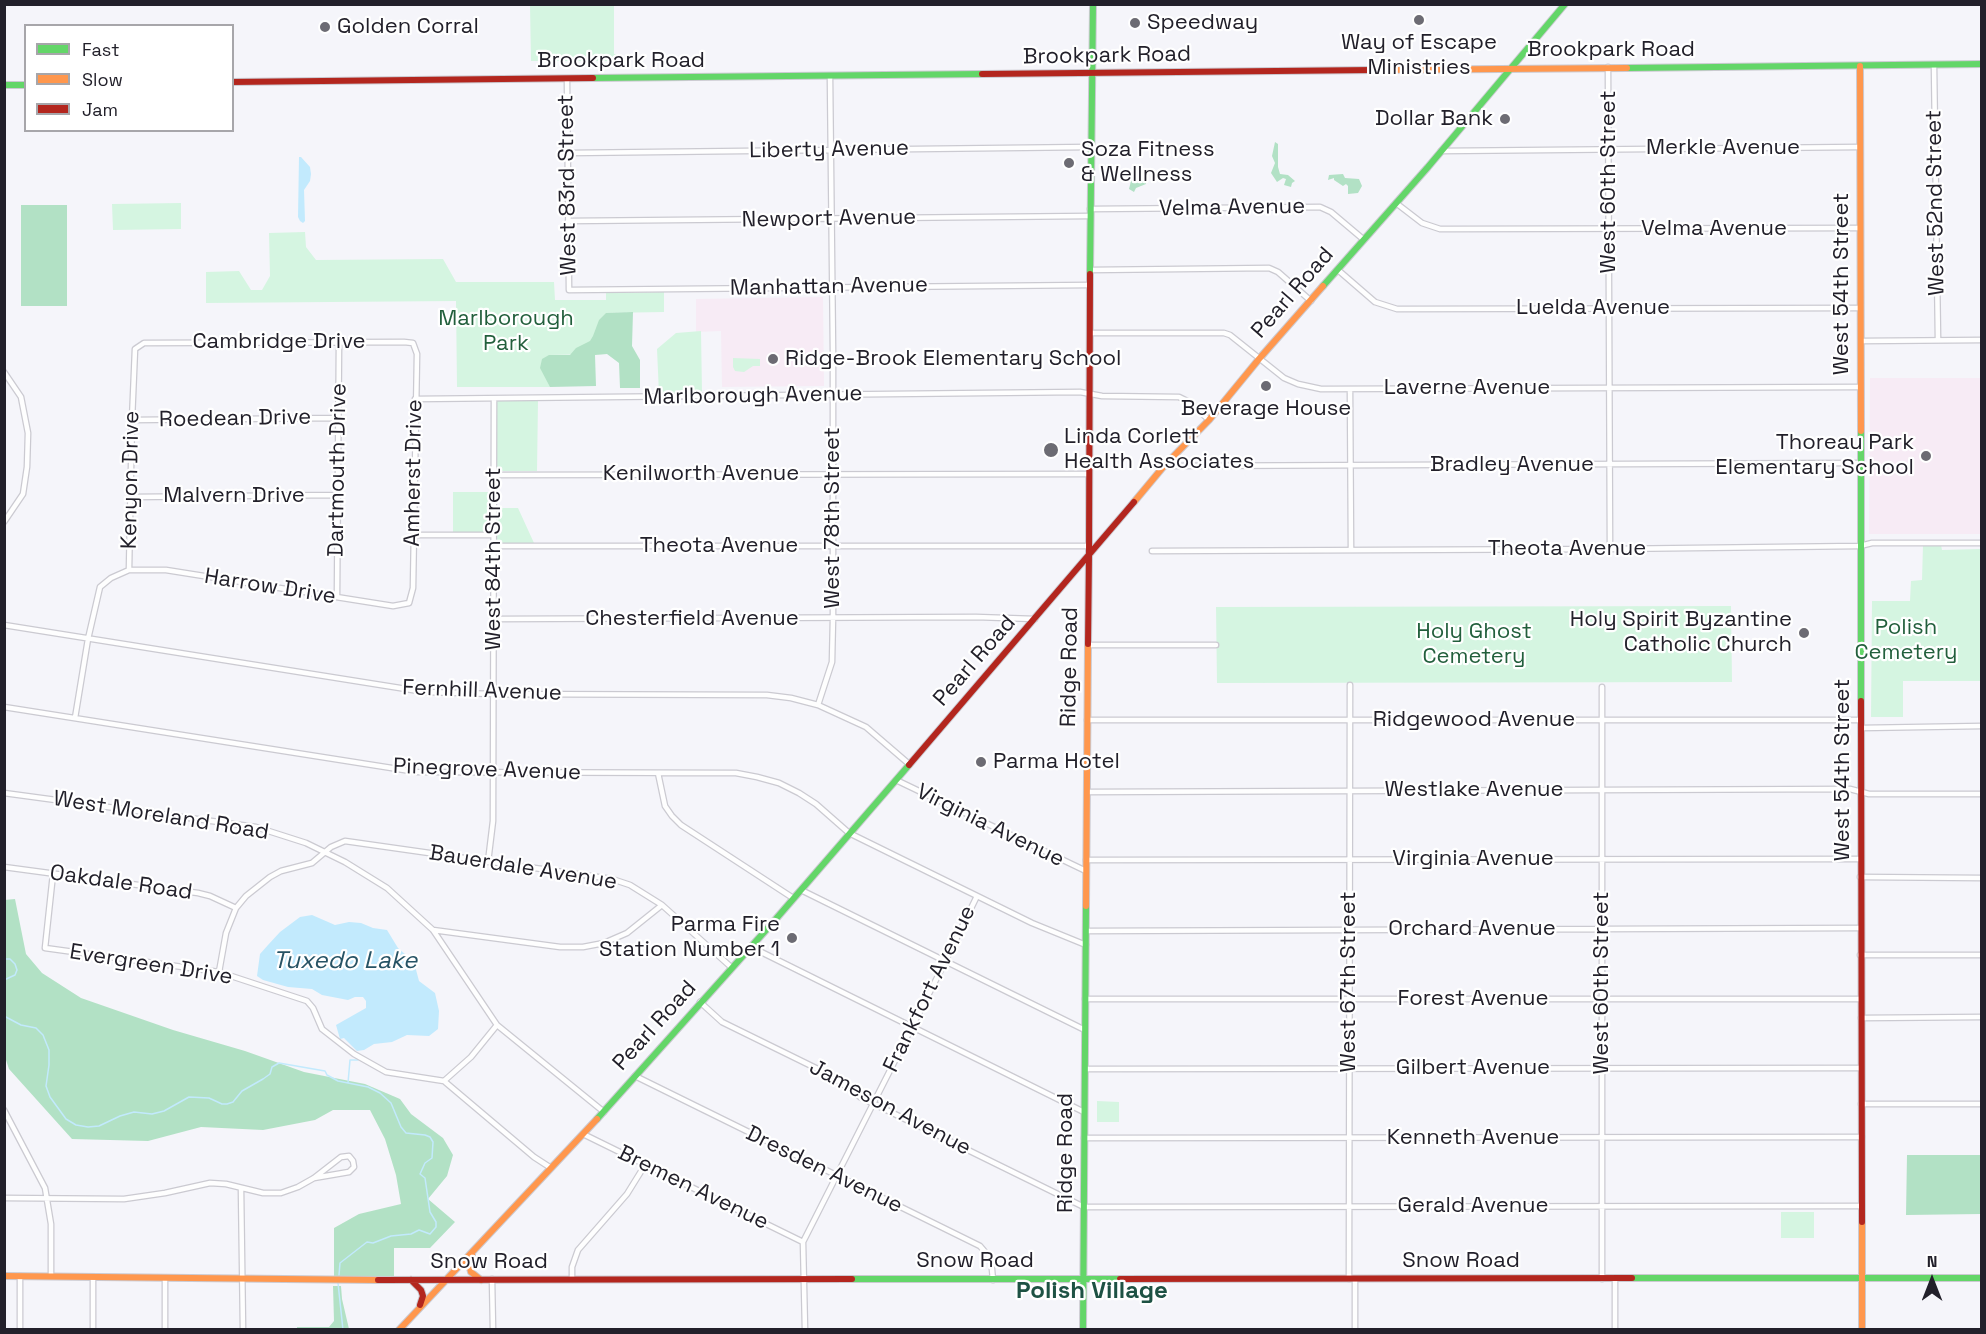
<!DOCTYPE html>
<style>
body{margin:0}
#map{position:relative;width:1986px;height:1334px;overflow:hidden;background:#f5f5fa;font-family:"Space Grotesk",sans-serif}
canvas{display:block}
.frame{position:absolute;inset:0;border:6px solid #22202a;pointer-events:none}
.legend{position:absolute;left:24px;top:24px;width:210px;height:108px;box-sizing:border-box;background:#fff;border:2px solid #a7a6aa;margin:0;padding:8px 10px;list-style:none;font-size:18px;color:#22202a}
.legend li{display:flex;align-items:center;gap:12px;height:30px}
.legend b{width:30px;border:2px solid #a7a6aa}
.north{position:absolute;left:1902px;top:1250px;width:60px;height:60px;-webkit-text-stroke:4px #fff;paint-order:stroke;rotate:0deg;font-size:16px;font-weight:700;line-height:24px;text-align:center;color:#22202a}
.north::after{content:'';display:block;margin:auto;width:21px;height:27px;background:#22202a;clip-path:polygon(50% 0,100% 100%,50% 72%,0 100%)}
</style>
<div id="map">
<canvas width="1986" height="1334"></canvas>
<div class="frame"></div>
<ul class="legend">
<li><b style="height:8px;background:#63d668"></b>Fast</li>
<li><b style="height:8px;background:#ff974d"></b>Slow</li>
<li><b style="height:8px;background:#b3261e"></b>Jam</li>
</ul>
<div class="north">N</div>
</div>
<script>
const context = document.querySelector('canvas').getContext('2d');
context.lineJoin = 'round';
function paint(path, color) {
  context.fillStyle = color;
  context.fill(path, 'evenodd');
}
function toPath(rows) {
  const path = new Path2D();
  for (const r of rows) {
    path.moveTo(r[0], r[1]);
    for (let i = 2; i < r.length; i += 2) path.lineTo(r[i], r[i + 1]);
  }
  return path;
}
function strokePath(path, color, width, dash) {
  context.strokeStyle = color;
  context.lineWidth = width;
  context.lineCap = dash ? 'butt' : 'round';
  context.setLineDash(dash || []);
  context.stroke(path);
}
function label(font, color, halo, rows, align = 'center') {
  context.font = font + ' "Space Grotesk",sans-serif';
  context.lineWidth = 4.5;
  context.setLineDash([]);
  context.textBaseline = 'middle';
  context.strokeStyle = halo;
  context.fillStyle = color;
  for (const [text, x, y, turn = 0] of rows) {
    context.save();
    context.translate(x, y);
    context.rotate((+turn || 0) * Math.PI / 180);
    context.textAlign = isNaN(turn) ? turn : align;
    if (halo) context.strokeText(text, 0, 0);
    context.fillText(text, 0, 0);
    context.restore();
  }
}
const education = toPath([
 [823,297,824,386,722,387,721,331,696,332,696,299],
 [1870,378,1981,378,1981,534,1869,534]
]);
const green = toPath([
 [530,5,612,5,614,6,614,54,620,54,621,61,531,61],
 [181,203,181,229,113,230,112,204],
 [305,232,306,247,316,260,443,259,456,282,554,282,555,300,606,300,606,293,664,292,664,312,606,313,607,354,550,355,550,387,457,387,456,301,206,303,206,272,239,271,251,290,262,290,270,276,269,233],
 [701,331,702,393,659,394,657,349,676,333],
 [733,358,760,359,760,366,753,366,744,372,735,371,733,367],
 [497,401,538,401,537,471,497,471],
 [453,492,490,492,491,532,453,532],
 [498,508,518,508,534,543,496,543],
 [1923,545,1941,545,1942,550,1981,549,1981,681,1903,681,1903,717,1871,717,1872,601,1910,601,1911,581,1922,580],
 [1731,606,1732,682,1217,683,1216,607],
 [1097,1101,1119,1102,1119,1122,1097,1122],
 [1781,1212,1814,1212,1814,1238,1781,1238]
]);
const forest = toPath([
 [1275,142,1278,144,1278,167,1280,174,1288,175,1295,181,1292,183,1291,187,1284,185,1286,179,1283,178,1277,182,1271,173,1275,163,1272,156],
 [1133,173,1143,173,1146,175,1146,184,1136,188,1134,192,1129,189],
 [1343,174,1345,178,1359,179,1362,186,1358,193,1348,194,1348,186,1346,184,1343,186,1334,180,1334,178,1328,180,1329,175],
 [21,205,67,205,67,306,21,306],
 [633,312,632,346,640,360,640,388,620,388,619,363,607,354,595,355,596,386,550,387,540,368,542,359,549,355,570,355,576,348,590,341,593,336,599,320,606,313],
 [15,899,26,954,42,973,81,998,173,1030,245,1051,304,1072,365,1084,400,1099,411,1114,443,1138,453,1155,447,1176,428,1199,455,1222,430,1248,394,1248,394,1277,334,1277,334,1228,359,1214,401,1204,396,1175,385,1139,370,1110,333,1110,315,1120,263,1130,201,1127,148,1141,72,1139,9,1069,5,1057,4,900],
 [1907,1155,1981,1155,1981,1214,1906,1215],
 [333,1286,341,1286,342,1299,349,1329,297,1329,297,1327,329,1327,334,1321]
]);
const water = toPath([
 [299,157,301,157,310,167,311,174,310,181,304,190,305,221,303,223,300,221,298,217],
 [312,915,335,925,349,922,361,923,373,928,387,930,398,948,414,962,419,981,435,993,439,1011,438,1029,429,1036,407,1035,392,1042,374,1044,364,1050,357,1051,344,1038,340,1039,336,1025,366,1008,366,1001,363,997,355,997,348,1000,322,995,312,989,288,987,263,980,257,976,260,954,268,945,280,932,300,917]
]);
const stream = toPath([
 [4,959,10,959,15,964,17,970,15,975,4,980],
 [4,1016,21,1025,36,1028,43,1035,49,1050,49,1065,46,1086,50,1097,66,1119,76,1125,88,1127,99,1126,120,1116,134,1112,152,1114,164,1111,189,1097,209,1098,222,1104,227,1104,233,1102,242,1091,263,1079,270,1074,272,1067,279,1063,325,1071,327,1075,338,1081,368,1087,380,1093,391,1103,401,1127,406,1133,425,1135,430,1137,433,1142,432,1158,425,1163,420,1174,425,1178,430,1212,436,1222,436,1227,430,1234,419,1230,411,1234,391,1236,373,1243,367,1242,340,1263,339,1275],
 [348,1083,350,1060,358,1060],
 [338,1283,343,1330]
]);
const street = toPath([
 [1934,65,1938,340],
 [1608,67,1610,549],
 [567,79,569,290,1090,285],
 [1441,151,1860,147],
 [568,153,1090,147],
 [1396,203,1422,223,1440,229,1450,229,1860,228],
 [1090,209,1320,207,1331,212,1363,239],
 [568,221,1090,216],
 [1090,270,1269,268,1278,272,1311,301],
 [1338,270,1375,302,1397,309,1860,308],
 [1090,333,1224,333,1230,335,1284,378,1298,384,1321,389,1860,387],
 [1861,341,1982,340],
 [4,372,21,397,28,433,27,467,23,494,4,522],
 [1350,389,1351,550],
 [415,399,1080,392,1102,396,1179,397,1189,402,1209,420],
 [132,420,338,418],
 [1164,466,1860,463],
 [494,475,1089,474],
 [132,497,337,495],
 [414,535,493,535],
 [493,546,1089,546],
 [1152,551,1610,549,1860,546,1872,543,1982,543],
 [337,597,339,342],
 [494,619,976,617,1035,619],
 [4,625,425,692,494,694,767,695,791,698,818,705,866,727,909,764],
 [1088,645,1216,645],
 [1602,687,1602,1279],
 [818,705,832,662,833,618,833,352,830,77],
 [4,707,417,772,736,773,757,777,779,783,799,793,816,804,849,833,1032,923,1086,945],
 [75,718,88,639,100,587,111,578,129,570,166,570,393,606,409,603,413,588,417,354,413,343,404,342,144,343,135,349,132,420,129,570],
 [1087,720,1861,720],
 [1861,728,1982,726],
 [658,773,665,806,672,816,681,825,793,898],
 [896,780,1086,871],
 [1087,792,1850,789,1869,794,1982,794],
 [4,793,256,827,306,843,345,862,387,888,433,930,497,1025,604,1112],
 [1086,860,1860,859],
 [488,862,493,821,494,399],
 [4,867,198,893,210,896,236,908],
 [53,874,45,948,219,972,307,1001,313,1008,322,1029,354,1054,386,1072,444,1081,534,1157,551,1168],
 [1860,877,1982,878],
 [801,890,1085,1030],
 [433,930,560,947,583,947,604,943,627,933,662,905],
 [1086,931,1860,928],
 [751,947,1084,1112],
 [1860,955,1982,955],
 [219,972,226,933,236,908,246,896,270,877,281,871,312,863,331,847,345,841,612,879,630,885,662,905,731,967],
 [1085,999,1861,999],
 [700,1002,722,1022,832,1076,860,1097,1084,1207,1861,1206],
 [1861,1018,1982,1017],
 [1085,1069,1861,1068],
 [635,1076,980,1246,991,1259,993,1280],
 [444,1081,471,1057,497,1025],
 [1861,1104,1982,1104],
 [4,1110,45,1188,51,1224,51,1276],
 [583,1134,803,1242],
 [1084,1138,1862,1137],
 [241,1188,243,1330],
 [4,1198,124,1199,165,1193,210,1183,226,1184,263,1193,281,1193,298,1187,314,1178,341,1157,349,1156,353,1161,354,1167,349,1172,314,1178],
 [20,1276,20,1330],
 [165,1278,165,1330],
 [492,1279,493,1330],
 [572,1279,572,1267,578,1250,627,1194,645,1165],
 [1349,1279,1350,685],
 [1355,1279,1355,1330],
 [1615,1279,1615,1330],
 [93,1330,93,1278],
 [805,1330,803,1242,945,962,977,896]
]);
const fast = toPath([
 [1627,68,1982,64],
 [593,78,982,74],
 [4,85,26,85],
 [1090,274,1093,4],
 [1323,286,1428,167,1565,4],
 [1861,431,1861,701],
 [597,1119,775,920,909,765],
 [1632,1278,1982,1278],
 [852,1279,1120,1279],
 [1083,1330,1086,906]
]);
const slow = toPath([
 [1860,66,1861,431],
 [1374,70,1627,68],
 [1134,502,1164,466,1209,420,1259,359,1323,286],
 [1086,906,1088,644],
 [1862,1222,1862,1330],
 [472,1255,469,1264,471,1272,481,1280],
 [4,1276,378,1280],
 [399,1330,597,1119]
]);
const jam = toPath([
 [982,74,1374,70],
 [232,82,593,78],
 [1089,555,1090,274],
 [1088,644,1089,555],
 [1861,701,1862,1222],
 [909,765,1134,502],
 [1120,1279,1632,1278],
 [378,1280,852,1279],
 [411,1280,421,1290,423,1296,420,1305]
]);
const markers = [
 [1419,20,6,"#6c6b73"],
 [1135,23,6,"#6c6b73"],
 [325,27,6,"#6c6b73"],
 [1505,119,6,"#6c6b73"],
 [1069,163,6,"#6c6b73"],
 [773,359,6,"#6c6b73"],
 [1266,386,6,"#6c6b73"],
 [1051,450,8,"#6c6b73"],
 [1926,456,6,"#6c6b73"],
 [1804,633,6,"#6c6b73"],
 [981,762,6,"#6c6b73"],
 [792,938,6,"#6c6b73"]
];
const poiNames = [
 ["Speedway",1147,23],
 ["Golden Corral",337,27],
 ["Way of Escape",1419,43,"center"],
 ["Ministries",1419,68,"center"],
 ["Dollar Bank",1493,119,"right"],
 ["Soza Fitness",1081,150],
 ["& Wellness",1081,175],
 ["Ridge-Brook Elementary School",785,359],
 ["Beverage House",1266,409,"center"],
 ["Linda Corlett",1064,437],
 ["Health Associates",1064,462],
 ["Thoreau Park",1914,443,"right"],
 ["Elementary School",1914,468,"right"],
 ["Holy Spirit Byzantine",1792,620,"right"],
 ["Catholic Church",1792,645,"right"],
 ["Parma Hotel",993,762],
 ["Parma Fire",780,925,"right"],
 ["Station Number 1",780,950,"right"]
];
const streetNames = [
 ["Brookpark Road",1611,50],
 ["Brookpark Road",1107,56,-1],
 ["Brookpark Road",621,61],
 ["Merkle Avenue",1723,148],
 ["Liberty Avenue",829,150,-1],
 ["West 60th Street",1609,182,-90],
 ["West 83rd Street",568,185,-91],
 ["West 52nd Street",1936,203,-91],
 ["Velma Avenue",1232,208,-1],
 ["Newport Avenue",829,219,-1],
 ["Velma Avenue",1714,229],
 ["West 54th Street",1842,284,-90],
 ["Manhattan Avenue",829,287,-1],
 ["Pearl Road",1293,293,-49],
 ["Luelda Avenue",1593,308],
 ["Cambridge Drive",279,342],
 ["Laverne Avenue",1467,388],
 ["Marlborough Avenue",753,396,-1],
 ["Roedean Drive",235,419,-1],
 ["Bradley Avenue",1512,465],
 ["Dartmouth Drive",338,470,-89],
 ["Amherst Drive",414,473,-89],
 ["Kenilworth Avenue",701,474],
 ["Kenyon Drive",131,480,-89],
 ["Malvern Drive",234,496],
 ["West 78th Street",833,518,-90],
 ["Theota Avenue",719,546],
 ["Theota Avenue",1567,549],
 ["West 84th Street",494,559,-90],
 ["Harrow Drive",270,587,9],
 ["Chesterfield Avenue",692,619],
 ["Pearl Road",975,661,-49],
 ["Ridge Road",1070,667,-89],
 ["Fernhill Avenue",482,691,2],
 ["Ridgewood Avenue",1474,720],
 ["Pinegrove Avenue",487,770,2],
 ["West 54th Street",1843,770,-90],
 ["Westlake Avenue",1474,790],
 ["West Moreland Road",161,816,9],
 ["Virginia Avenue",990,826,26],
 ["Virginia Avenue",1473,859],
 ["Bauerdale Avenue",523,868,9],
 ["Oakdale Road",121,883,8],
 ["Orchard Avenue",1472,929],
 ["Evergreen Drive",151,965,9],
 ["West 67th Street",1349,982,-90],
 ["West 60th Street",1602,983,-90],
 ["Frankfort Avenue",930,989,-64],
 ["Forest Avenue",1473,999],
 ["Pearl Road",655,1026,-48],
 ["Gilbert Avenue",1473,1068],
 ["Jameson Avenue",890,1108,28],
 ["Kenneth Avenue",1473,1138],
 ["Ridge Road",1066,1153,-90],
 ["Dresden Avenue",824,1170,26],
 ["Bremen Avenue",693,1188,26],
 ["Gerald Avenue",1473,1206],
 ["Snow Road",975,1261],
 ["Snow Road",1461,1261],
 ["Snow Road",489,1262]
];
const parkNames = [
 ["Marlborough",506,319],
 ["Park",506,344],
 ["Polish",1906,628],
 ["Cemetery",1906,653],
 ["Holy Ghost",1474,632],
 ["Cemetery",1474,657]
];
const waterNames = [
 ["Tuxedo Lake",345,961]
];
const neighbourhoodNames = [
 ["Polish Village",1092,1291]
];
paint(education, '#f7ebf5');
paint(green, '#d5f5e1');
paint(forest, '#b2e1c5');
paint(water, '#c2eafd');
strokePath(stream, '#c2eafd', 1.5);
strokePath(street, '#cbcad1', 7);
strokePath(fast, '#cbcad1', 8);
strokePath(slow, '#cbcad1', 8);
strokePath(jam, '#cbcad1', 8);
strokePath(street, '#fefefe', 4.5);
strokePath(fast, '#63d668', 6);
strokePath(slow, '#ff974d', 6);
strokePath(jam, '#b3261e', 6);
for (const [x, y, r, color] of markers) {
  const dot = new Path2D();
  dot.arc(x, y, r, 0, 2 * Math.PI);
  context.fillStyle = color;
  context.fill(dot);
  strokePath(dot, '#fff', 2);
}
label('22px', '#22202a', '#fff', poiNames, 'left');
label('22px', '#22202a', '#fff', streetNames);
label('22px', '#225f3c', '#fff', parkNames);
label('italic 24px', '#265365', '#fff', waterNames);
label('bold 24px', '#1e5244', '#fff', neighbourhoodNames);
</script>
